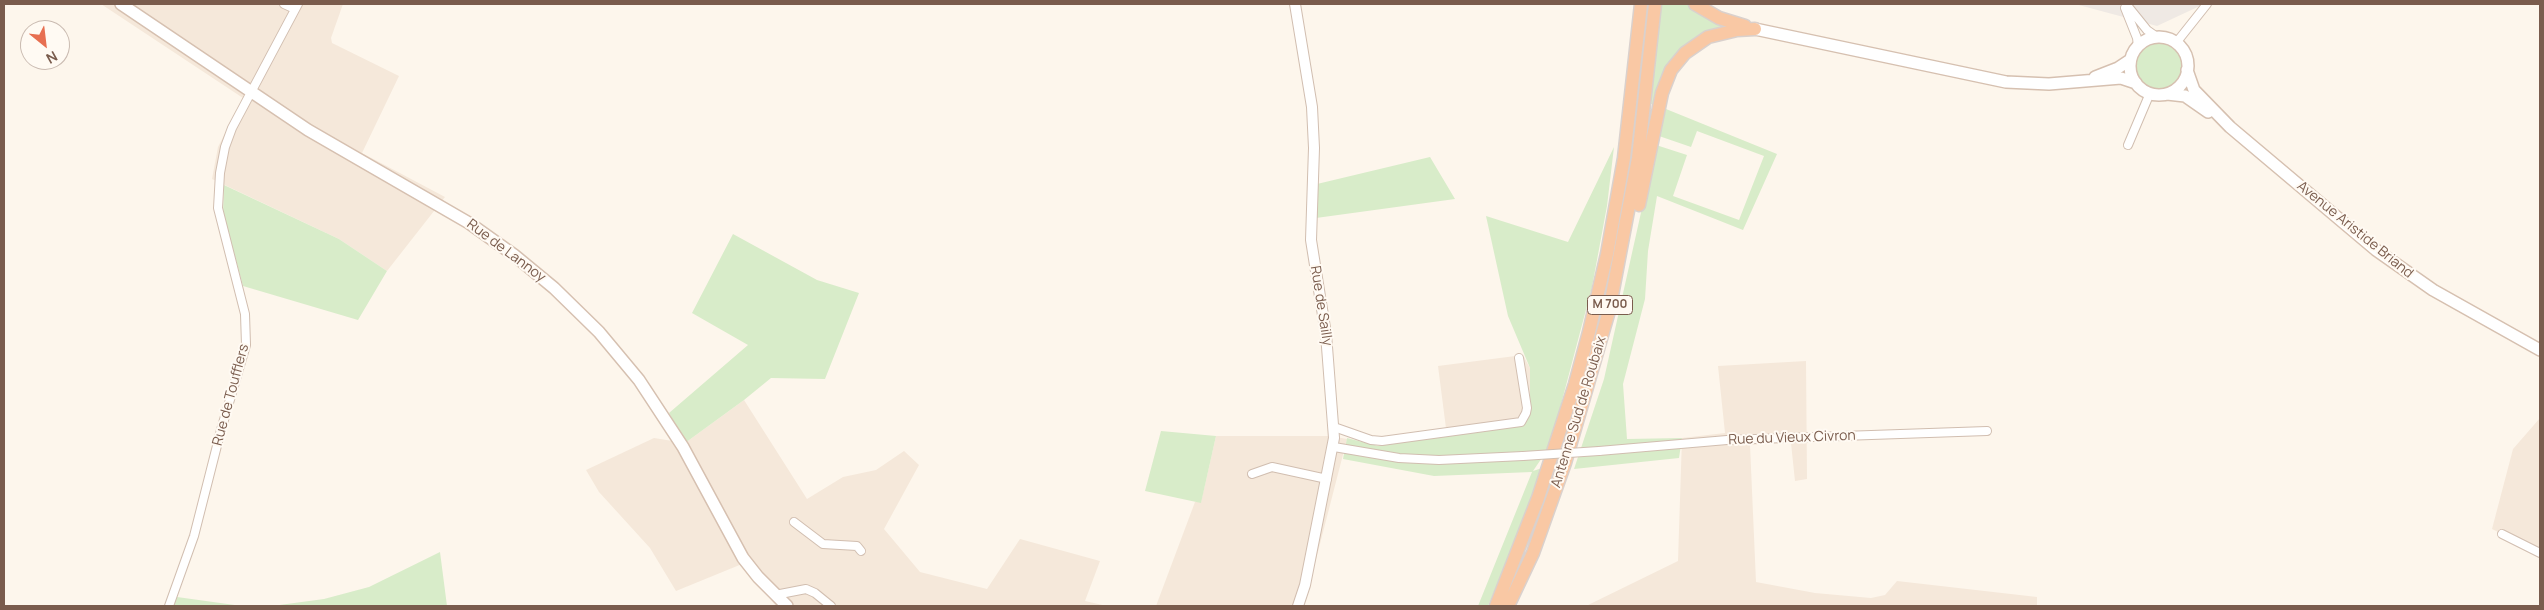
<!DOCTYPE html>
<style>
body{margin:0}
#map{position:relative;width:2544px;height:610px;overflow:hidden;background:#fdf6ec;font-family:Manrope,sans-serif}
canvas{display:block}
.frame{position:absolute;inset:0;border:5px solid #7a5c4d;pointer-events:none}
.north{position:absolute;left:20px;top:20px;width:50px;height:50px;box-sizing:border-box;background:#fffaf3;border:1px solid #cabbb1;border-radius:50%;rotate:151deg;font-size:14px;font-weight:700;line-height:20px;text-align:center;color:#7a5c4d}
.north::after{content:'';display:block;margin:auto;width:18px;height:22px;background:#e76f51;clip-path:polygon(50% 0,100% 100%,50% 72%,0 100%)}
</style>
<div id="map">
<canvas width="2544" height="610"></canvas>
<div class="frame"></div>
<div class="north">N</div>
</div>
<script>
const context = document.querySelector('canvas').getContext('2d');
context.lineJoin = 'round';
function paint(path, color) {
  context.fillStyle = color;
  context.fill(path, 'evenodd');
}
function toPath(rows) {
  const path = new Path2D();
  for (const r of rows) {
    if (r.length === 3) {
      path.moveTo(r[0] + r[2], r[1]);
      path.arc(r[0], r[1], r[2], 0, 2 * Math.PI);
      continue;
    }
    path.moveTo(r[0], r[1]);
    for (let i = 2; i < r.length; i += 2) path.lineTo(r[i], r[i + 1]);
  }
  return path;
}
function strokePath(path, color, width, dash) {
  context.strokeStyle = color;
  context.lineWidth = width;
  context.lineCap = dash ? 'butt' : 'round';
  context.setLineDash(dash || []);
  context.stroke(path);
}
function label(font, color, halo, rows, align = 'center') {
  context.font = font + ' Manrope,sans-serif';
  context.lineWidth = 4;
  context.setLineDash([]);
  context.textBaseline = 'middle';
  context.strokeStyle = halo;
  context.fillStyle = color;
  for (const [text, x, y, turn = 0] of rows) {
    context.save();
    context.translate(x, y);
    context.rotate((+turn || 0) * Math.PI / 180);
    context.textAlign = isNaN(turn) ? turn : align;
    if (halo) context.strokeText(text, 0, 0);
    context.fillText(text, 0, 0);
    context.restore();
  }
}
const residential = toPath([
 [101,4,343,4,331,38,332,43,399,76,362,153,445,197,387,271,339,239,212,179,218,147,243,98],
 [1523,355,1530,368,1530,415,1523,425,1447,436,1438,366],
 [1806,361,1807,479,1795,481,1791,443,1750,445,1756,582,1815,593,1871,598,1885,595,1897,581,2037,597,2037,606,1586,606,1678,561,1682,438,1725,433,1718,366],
 [744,400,807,499,843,477,876,470,904,451,919,465,884,529,920,572,987,589,1020,539,1100,561,1085,601,1107,606,776,606,742,564,676,591,650,548,599,492,586,470,654,438,685,443],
 [2540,418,2540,553,2492,529,2513,449],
 [1216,436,1330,436,1347,439,1304,606,1156,606,1195,502,1201,502]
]);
const industrial = toPath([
 [2075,4,2204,4,2157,26]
]);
const green = toPath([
 [1660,4,1687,4,1696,12,1723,24,1723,29,1704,34,1655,104,1651,104],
 [2158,66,24],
 [1666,109,1777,154,1743,230,1657,196,1648,251,1645,299,1623,384,1627,439,1682,438,1679,458,1574,469,1604,379,1656,145,1687,155,1673,196,1739,220,1764,156,1697,131,1691,147,1659,136],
 [1614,147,1607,206,1592,287,1550,446,1533,471,1542,468,1533,499,1488,606,1478,606,1532,472,1434,476,1343,459,1347,438,1378,446,1523,425,1530,415,1530,368,1508,316,1486,216,1568,242],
 [1430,157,1455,199,1316,218,1317,184],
 [224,185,339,239,387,271,358,320,243,286,223,212],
 [733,234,817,280,859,293,825,379,771,378,744,400,685,443,669,413,748,345,692,313],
 [1161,431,1216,436,1201,503,1145,491],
 [440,552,447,606,272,606,324,599,369,587],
 [177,597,242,606,173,606]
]);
const minor = toPath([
 [284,4,295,9],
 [2126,4,2147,30,2157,37],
 [2125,8,2137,38,2138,46],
 [2176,43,2207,4],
 [2128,145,2150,93],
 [1334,427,1371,440,1382,441,1521,422,1526,413,1527,408,1519,358],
 [1334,447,1399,458,1439,460,1523,456],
 [1599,451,1727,440,1987,431],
 [1252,474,1272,467,1327,479],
 [794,522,823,544,857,546,861,551],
 [2502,534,2540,553],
 [775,595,806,589,815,593,831,606],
 [169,606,194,536,221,430,246,345,245,314,218,208,220,173,225,147,232,128,298,4]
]);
const tertiary = toPath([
 [1295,4,1312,107,1314,148,1311,240,1326,334,1334,438,1305,585,1298,606]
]);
const secondary = toPath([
 [121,4,308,130,469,223,514,255,554,288,599,332,639,380,683,447,743,558,758,577,787,606],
 [1755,29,2006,82,2049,84,2121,78,2136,83],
 [2159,66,29],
 [2187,70,2194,90,2230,127,2376,250,2433,290,2540,350],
 [2095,77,2118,68,2130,60],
 [2167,94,2185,96,2208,112]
]);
const trunk = toPath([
 [1695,4,1719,18,1745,26],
 [1639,205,1662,93,1671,70,1685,53,1708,37,1737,30,1755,29],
 [1496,606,1538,498,1575,384,1589,332,1607,254,1624,158,1641,4],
 [1508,606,1533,553,1565,463,1609,311,1638,158,1655,4]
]);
const minorBridge = toPath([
 [1523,456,1599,451]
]);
const shields = [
 [1610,305,45]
];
const shieldNames = [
 ["M 700",1610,305]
];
const streetNames = [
 ["Avenue Aristide Briand",2355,230,39],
 ["Rue de Lannoy",506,251,37],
 ["Rue de Sailly",1321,306,81],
 ["Rue de Toufflers",231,395,-75],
 ["Antenne Sud de Roubaix",1579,412,-73],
 ["Rue du Vieux Civron",1792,438,-2]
];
paint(residential, '#f5e8da');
paint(industrial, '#efe9e4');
paint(green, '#d8ecc9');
strokePath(minor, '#d1beb0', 10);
strokePath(tertiary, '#d1beb0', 12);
strokePath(secondary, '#d6c0b0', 14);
strokePath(trunk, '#dad1cd', 15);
strokePath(minor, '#fff', 8);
strokePath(tertiary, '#fff', 10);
strokePath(secondary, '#fff', 11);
strokePath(trunk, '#f9c8a4', 12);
strokePath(minorBridge, '#d1beb0', 10, []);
strokePath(minorBridge, '#fff', 8);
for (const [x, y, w] of shields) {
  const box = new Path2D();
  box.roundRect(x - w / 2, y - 9.5, w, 19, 4);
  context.fillStyle = '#fffaf3';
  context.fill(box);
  strokePath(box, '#7a5c4d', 1);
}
label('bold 12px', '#7a5c4d', null, shieldNames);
label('14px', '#7a5c4d', '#fffaf3', streetNames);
</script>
